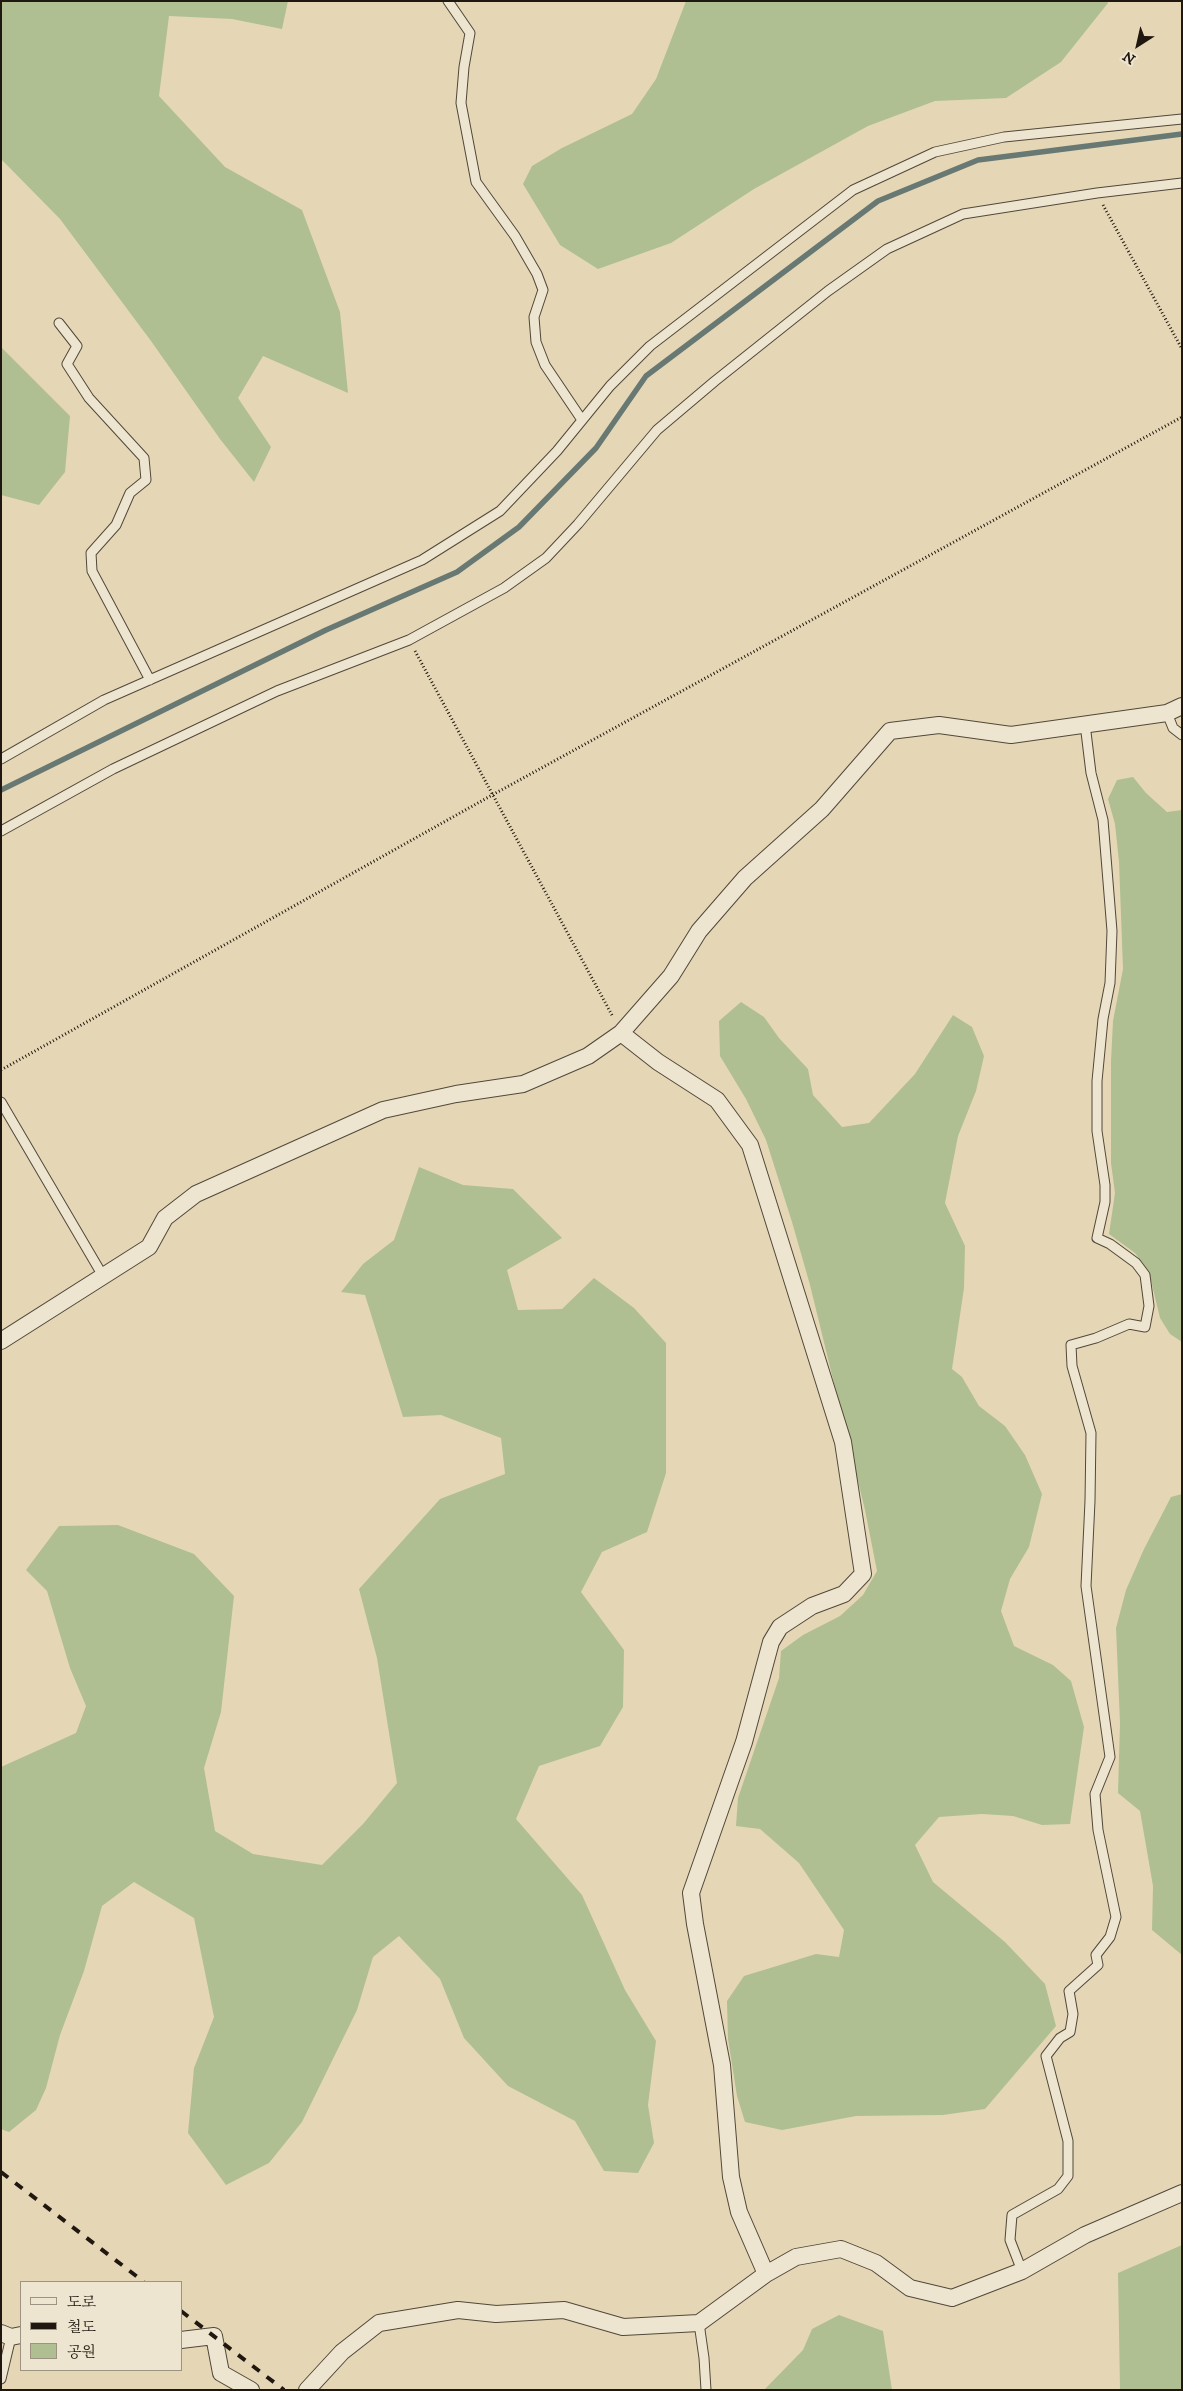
<!DOCTYPE html>
<meta charset="utf-8">
<style>
body{margin:0}
#map{position:relative;width:1183px;height:2391px;overflow:hidden;background:#e5d7b6;font-family:"IM FELL DW Pica","Noto Serif KR",serif}
canvas{display:block}
.frame{position:absolute;inset:0;border:2px solid #201810;pointer-events:none}
.legend{position:absolute;left:20px;top:2281px;width:162px;height:90px;box-sizing:border-box;background:#eee5d0;border:1px solid #9c9383;margin:0;padding:6px 9px;list-style:none;font-size:15px;color:#201810}
.legend li{display:flex;align-items:center;gap:10px;height:25px}
.legend b{width:25px;border:1px solid #9c9383}
.north{position:absolute;left:1113px;top:20px;width:50px;height:50px;-webkit-text-stroke:4px #eee5d0;paint-order:stroke;rotate:215deg;font-size:14px;font-weight:700;line-height:20px;text-align:center;color:#201810}
.north::after{content:'';display:block;margin:auto;width:18px;height:22px;background:#201810;clip-path:polygon(50% 0,100% 100%,50% 72%,0 100%)}
</style>
<div id="map">
<canvas width="1183" height="2391"></canvas>
<div class="frame"></div>
<ul class="legend">
<li><b style="height:6px;background:#eee5d0"></b>도로</li>
<li><b style="height:6px;background:#201810"></b>철도</li>
<li><b style="height:14px;background:#afbf92"></b>공원</li>
</ul>
<div class="north">N</div>
</div>
<script>
const context = document.querySelector('canvas').getContext('2d');
context.lineJoin = 'round';
function paint(path, color) {
  context.fillStyle = color;
  context.fill(path, 'evenodd');
}
function toPath(rows) {
  const path = new Path2D();
  for (const r of rows) {
    path.moveTo(r[0], r[1]);
    for (let i = 2; i < r.length; i += 2) path.lineTo(r[i], r[i + 1]);
  }
  return path;
}
function strokePath(path, color, width, dash) {
  context.strokeStyle = color;
  context.lineWidth = width;
  context.lineCap = dash ? 'butt' : 'round';
  context.setLineDash(dash || []);
  context.stroke(path);
}
const green = toPath([
 [1,1,288,1,282,29,232,19,169,16,159,96,225,167,302,210,340,312,348,393,263,356,238,398,271,447,254,482,220,439,151,341,60,219,1,159],
 [686,1,1107,1,1108,3,1061,62,1006,98,935,101,868,126,754,189,671,243,598,269,560,245,523,184,532,166,562,148,632,114,656,79],
 [1,347,70,416,65,472,39,505,1,495],
 [1133,777,1146,793,1167,812,1182,810,1182,1342,1170,1334,1160,1318,1149,1272,1135,1253,1109,1234,1115,1193,1111,1163,1111,1061,1113,1021,1123,969,1119,862,1115,824,1108,799,1117,780],
 [741,1002,764,1017,779,1038,808,1069,813,1095,842,1127,869,1123,915,1074,953,1015,972,1027,984,1056,976,1091,958,1136,945,1203,965,1246,964,1288,952,1369,962,1377,979,1406,1005,1426,1025,1455,1042,1494,1029,1547,1010,1579,1001,1611,1014,1646,1053,1665,1071,1681,1084,1727,1070,1824,1042,1825,1013,1816,982,1814,939,1817,915,1845,933,1882,1005,1942,1045,1984,1056,2026,985,2109,943,2115,856,2116,782,2130,745,2122,737,2096,728,2039,727,2001,744,1976,816,1954,839,1957,844,1930,799,1863,760,1829,736,1826,738,1798,779,1678,781,1651,803,1635,840,1616,863,1595,877,1571,865,1510,810,1285,792,1222,766,1140,746,1099,720,1056,719,1021],
 [419,1167,463,1185,513,1189,562,1238,507,1270,518,1310,562,1309,594,1278,634,1308,666,1343,666,1473,647,1532,602,1552,581,1592,624,1650,623,1707,600,1746,539,1766,516,1819,582,1895,625,1990,656,2041,648,2105,654,2143,638,2173,604,2171,575,2121,508,2086,464,2038,440,1979,399,1936,373,1957,357,2010,302,2122,269,2163,226,2185,188,2133,194,2068,214,2017,194,1918,134,1882,102,1906,84,1971,60,2035,46,2088,36,2110,9,2132,1,2129,1,1767,76,1733,86,1706,70,1668,47,1591,26,1570,59,1526,118,1525,194,1554,234,1596,221,1712,204,1768,215,1831,253,1854,322,1865,363,1824,397,1783,377,1658,359,1589,440,1499,505,1474,501,1438,441,1415,403,1417,365,1295,341,1292,363,1264,394,1240],
 [1182,1494,1182,1955,1152,1930,1153,1886,1140,1811,1118,1793,1120,1723,1116,1628,1126,1590,1144,1549,1171,1497],
 [1182,2245,1182,2390,1120,2390,1118,2273],
 [839,2315,883,2331,892,2390,764,2390,803,2350,812,2329]
]);
const stream = toPath([
 [1,790,326,630,457,572,519,527,596,448,646,376,878,201,978,160,1182,134]
]);
const path = toPath([
 [1103,205,1182,349],
 [415,651,613,1017],
 [1,1070,494,794,1182,417]
]);
const lane = toPath([
 [448,1,470,33,464,67,461,103,476,182,515,236,537,274,543,290,534,317,536,342,545,365,582,420],
 [59,323,77,346,67,364,89,398,144,458,146,480,130,493,116,525,91,553,92,571,150,680],
 [1167,713,1173,728,1182,735],
 [1,759,104,700,422,560,500,511,557,451,610,386,650,346,853,190,935,152,1004,137,1182,119],
 [1,831,113,769,277,691,409,640,504,588,546,558,578,524,657,430,715,381,828,291,887,249,963,214,1097,193,1182,183],
 [1,1102,103,1276],
 [1022,2271,1010,2240,1012,2215,1058,2189,1068,2176,1068,2141,1046,2056,1060,2038,1070,2032,1073,2014,1069,1991,1098,1965,1096,1955,1110,1937,1116,1917,1098,1830,1095,1794,1110,1757,1086,1586,1090,1501,1091,1433,1072,1366,1071,1345,1096,1338,1129,1324,1145,1327,1149,1306,1145,1275,1136,1263,1110,1244,1097,1238,1105,1202,1105,1185,1097,1131,1097,1081,1103,1019,1110,983,1112,931,1103,820,1091,773,1085,724],
 [699,2323,704,2358,706,2390],
 [1,2379,11,2337]
]);
const street = toPath([
 [621,1033,658,1062,717,1100,750,1145,843,1442,863,1574,844,1594,812,1606,780,1627,771,1642,744,1742,691,1893,695,1924,722,2065,731,2177,739,2212,766,2274],
 [1,1341,149,1247,165,1218,196,1194,383,1110,456,1094,523,1084,588,1056,621,1033,671,976,699,931,745,878,822,809,890,731,939,725,1011,735,1167,713,1182,706],
 [1,2333,11,2337,21,2335],
 [181,2340,214,2336,221,2373,251,2390],
 [307,2390,342,2352,379,2323,458,2310,496,2314,564,2310,623,2327,699,2323,766,2274,796,2257,841,2249,876,2263,910,2288,952,2298,1022,2271,1085,2235,1182,2193]
]);
const rail = toPath([
 [1,2172,144,2282],
 [181,2311,284,2390]
]);
paint(green, '#afbf92');
strokePath(stream, '#687873', 5.5);
strokePath(lane, '#51483a', 11);
strokePath(street, '#51483a', 18);
strokePath(path, '#201810', 3, [1, 2.5]);
strokePath(lane, '#eee5d0', 9);
strokePath(street, '#eee5d0', 16);
strokePath(rail, '#201810', 4, [9, 9]);
</script>
